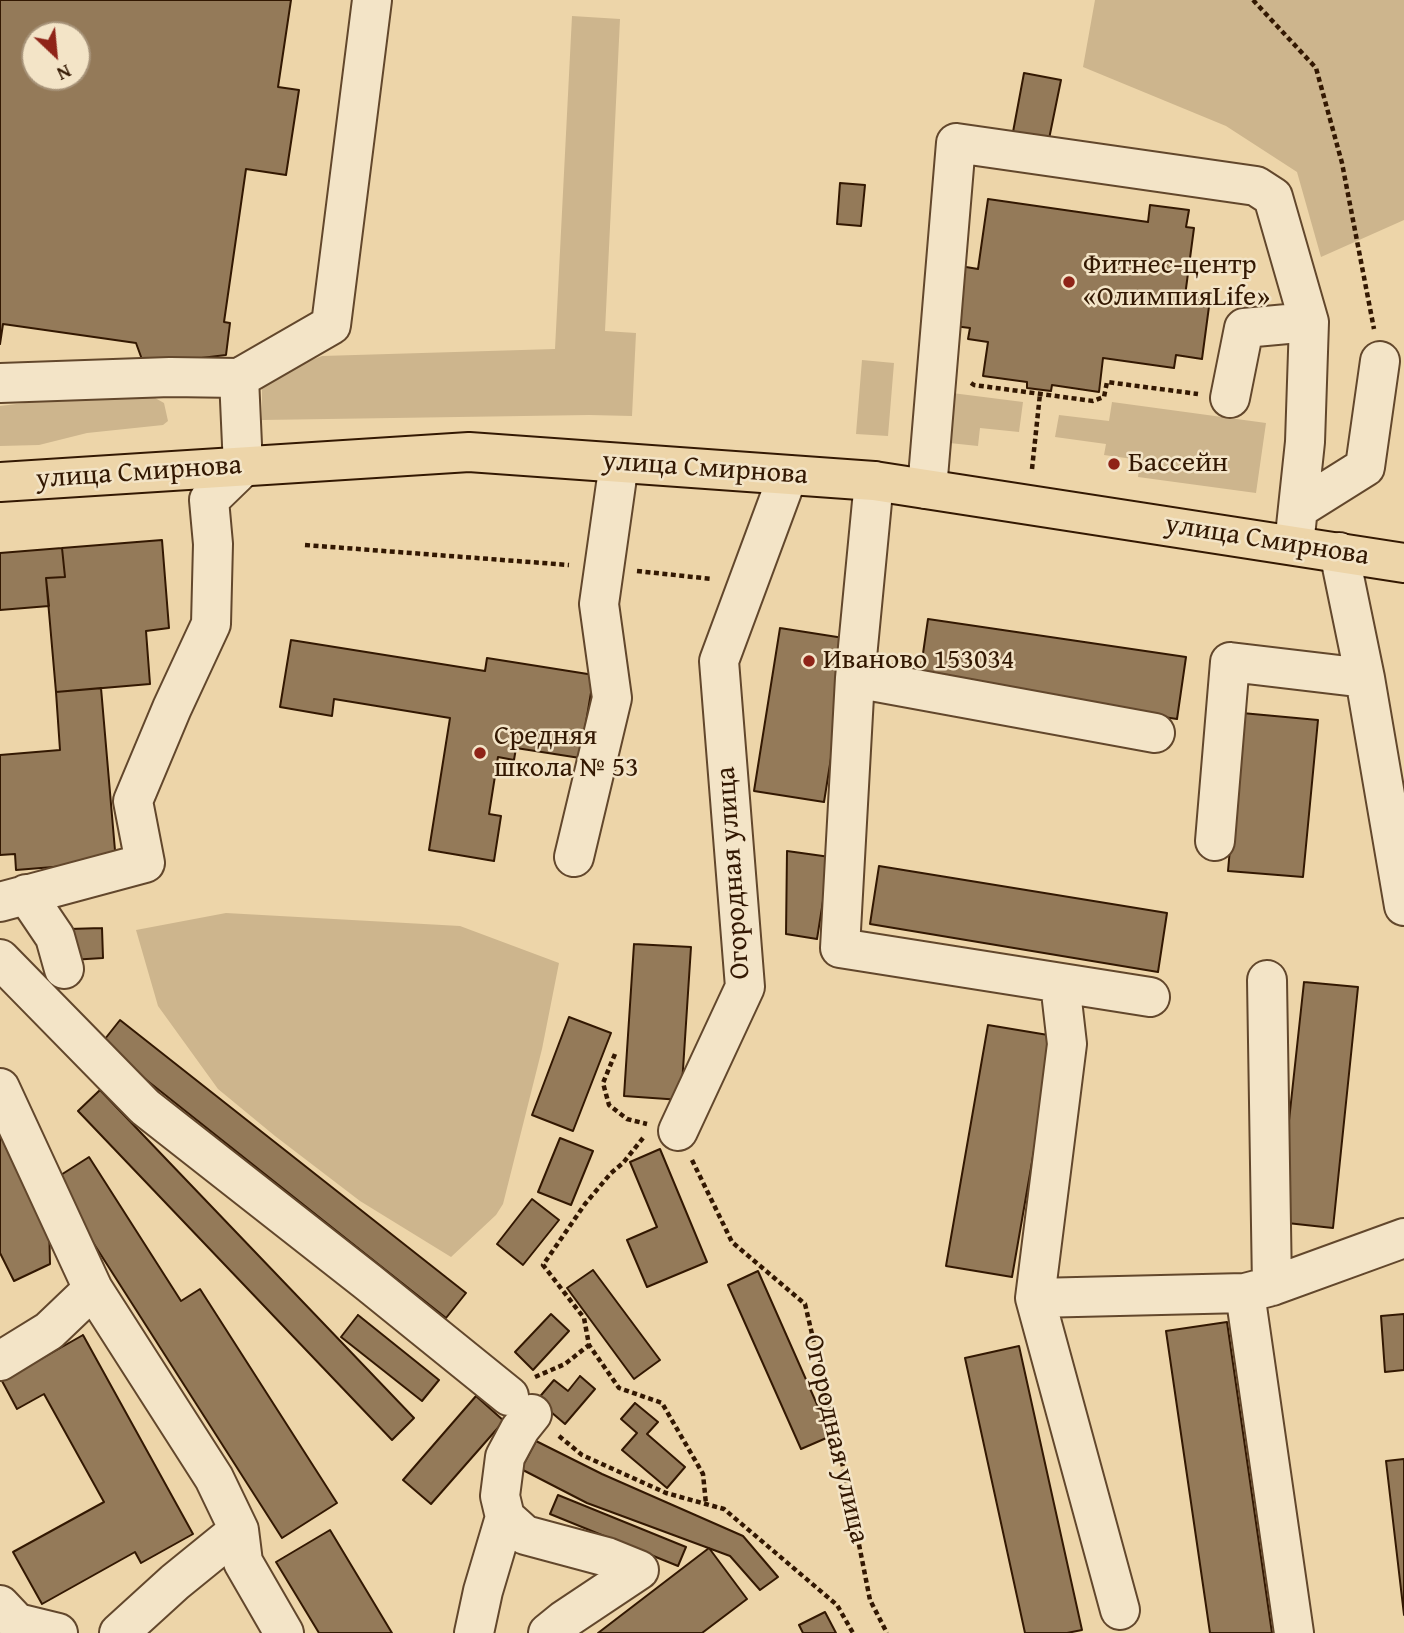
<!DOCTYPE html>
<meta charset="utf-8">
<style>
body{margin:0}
#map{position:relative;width:1404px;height:1633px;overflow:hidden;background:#edd5a9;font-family:"Gentium Book Plus",serif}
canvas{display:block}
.north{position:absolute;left:21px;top:21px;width:70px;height:70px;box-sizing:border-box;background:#f3e4c7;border:2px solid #a69278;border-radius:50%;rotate:154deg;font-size:19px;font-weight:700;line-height:28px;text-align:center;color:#331802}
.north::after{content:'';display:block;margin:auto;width:24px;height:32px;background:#8f2418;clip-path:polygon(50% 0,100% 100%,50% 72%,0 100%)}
</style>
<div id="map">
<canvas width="1404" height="1633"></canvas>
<div class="north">N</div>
</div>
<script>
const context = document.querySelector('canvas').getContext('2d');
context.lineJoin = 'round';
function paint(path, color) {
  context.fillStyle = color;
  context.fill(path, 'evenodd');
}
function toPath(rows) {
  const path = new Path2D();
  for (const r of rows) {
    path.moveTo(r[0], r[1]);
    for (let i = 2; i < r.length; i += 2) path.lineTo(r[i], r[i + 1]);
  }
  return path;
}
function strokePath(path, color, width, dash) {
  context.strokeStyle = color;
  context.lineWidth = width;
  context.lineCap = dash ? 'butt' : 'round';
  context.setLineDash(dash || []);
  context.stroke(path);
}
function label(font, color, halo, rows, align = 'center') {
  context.font = font + ' "Gentium Book Plus",serif';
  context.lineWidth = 5;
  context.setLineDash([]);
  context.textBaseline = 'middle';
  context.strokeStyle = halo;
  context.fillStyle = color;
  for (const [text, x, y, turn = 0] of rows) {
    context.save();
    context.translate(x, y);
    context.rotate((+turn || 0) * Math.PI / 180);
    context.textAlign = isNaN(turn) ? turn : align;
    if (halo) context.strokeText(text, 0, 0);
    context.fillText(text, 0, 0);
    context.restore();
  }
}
const green = toPath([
 [1095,0,1404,0,1404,220,1321,257,1297,172,1226,126,1083,67],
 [572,16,620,19,605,331,636,333,632,416,589,415,262,420,262,380,322,356,555,349],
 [862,360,894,363,888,436,856,434],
 [139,389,164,403,168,421,163,425,87,433,39,445,0,446,0,406],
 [952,393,1023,402,1019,432,980,428,978,446,921,440],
 [1112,402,1266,423,1256,493,1138,477,1140,460,1104,455,1106,444,1055,437,1059,415,1109,421],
 [226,913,460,926,559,963,542,1049,503,1204,496,1215,451,1257,360,1201,275,1136,218,1089,158,1006,136,930]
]);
const building = toPath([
 [0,0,291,0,278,87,299,90,286,175,246,169,224,322,230,323,226,355,144,365,136,343,3,324,0,344,0,0],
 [35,35,77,35,77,77,35,77,35,35],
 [1024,73,1061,80,1049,139,1013,132,1024,73],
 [840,183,865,185,861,226,837,224,840,183],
 [988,199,1148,222,1150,205,1189,210,1186,227,1194,228,1185,296,1210,299,1202,359,1176,355,1174,368,1103,358,1099,392,1052,385,1051,391,1027,388,1027,382,983,376,988,342,968,339,970,328,946,325,954,265,978,269,988,199],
 [162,540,169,628,146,631,150,684,56,692,46,578,65,577,62,548,162,540],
 [62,548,65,577,46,578,49,606,0,610,0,553,62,548],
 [928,619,1186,657,1177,719,919,681,928,619],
 [780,628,850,639,824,802,754,791,780,628],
 [291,640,485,671,487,658,594,675,580,758,516,748,514,760,498,757,489,814,501,816,494,861,429,850,450,718,334,699,332,716,280,707,291,640],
 [101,688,116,862,16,870,15,854,0,855,0,755,60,750,56,692,101,688],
 [1242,713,1318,720,1303,877,1228,871,1242,713],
 [787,851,830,857,817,939,786,934,787,851],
 [879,866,1167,913,1158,972,870,924,879,866],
 [102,928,103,958,71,960,69,929,102,928],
 [634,944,691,947,681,1100,624,1096,634,944],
 [1304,982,1358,987,1333,1228,1278,1222,1304,982],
 [569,1017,611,1033,573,1131,532,1115,569,1017],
 [120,1020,466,1293,446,1318,101,1044,120,1020],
 [988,1025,1054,1036,1012,1277,946,1266,988,1025],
 [100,1090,414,1418,392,1440,78,1111,100,1090],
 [0,1122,49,1221,50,1264,14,1281,0,1253,0,1122],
 [560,1138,593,1151,571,1205,538,1192,560,1138],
 [660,1149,707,1262,647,1287,627,1240,657,1227,630,1162,660,1149],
 [89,1157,181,1301,200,1289,337,1503,282,1538,53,1180,89,1157],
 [532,1199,559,1220,523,1265,497,1244,532,1199],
 [593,1270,660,1360,634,1379,567,1288,593,1270],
 [758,1271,831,1436,801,1449,728,1285,758,1271],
 [551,1314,569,1331,533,1370,515,1352,551,1314],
 [1404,1314,1404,1370,1385,1372,1381,1316,1404,1314],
 [358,1315,439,1380,422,1401,341,1337,358,1315],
 [1227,1322,1272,1633,1210,1633,1166,1331,1227,1322],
 [83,1335,193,1534,141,1563,135,1552,42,1604,13,1552,104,1502,44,1394,17,1409,2,1381,83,1335],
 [1019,1346,1082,1630,1067,1633,1025,1633,965,1358,1019,1346],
 [580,1376,595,1389,565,1424,537,1400,554,1380,568,1391,580,1376],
 [476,1396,504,1421,431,1504,403,1480,476,1396],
 [635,1403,658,1422,647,1434,685,1467,667,1488,622,1450,637,1433,621,1419,635,1403],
 [536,1441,602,1474,743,1536,778,1577,760,1590,730,1556,587,1503,521,1469,536,1441],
 [1404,1459,1404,1615,1386,1461,1404,1459],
 [558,1495,686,1547,678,1566,550,1514,558,1495],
 [330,1530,392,1633,319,1633,276,1562,330,1530],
 [709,1548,747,1599,702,1633,598,1633,709,1548],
 [825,1612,836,1633,803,1633,799,1625,825,1612]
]);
const path = toPath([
 [1253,0,1316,68,1342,163,1374,329],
 [971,383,974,385,1093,401,1104,397,1107,382,1198,394],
 [1032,469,1040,394],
 [305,545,569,565],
 [637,571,712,579],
 [615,1054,603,1083,609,1105,627,1119,647,1124],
 [643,1138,623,1163,611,1173,585,1204,543,1265,584,1318,589,1345,619,1388,662,1403,703,1474,706,1504],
 [692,1160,732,1242,805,1304,847,1484,870,1600,887,1633],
 [535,1377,565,1364,589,1345],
 [559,1436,582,1455,666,1493,724,1509,837,1605,853,1633]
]);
const minor = toPath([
 [0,383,170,377,239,378,331,325,372,0],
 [1230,398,1244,328,1309,322],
 [874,481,855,678,840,948,1150,997],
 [927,489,956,143,1256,186,1273,197,1309,322,1305,442,1294,545],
 [1298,509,1365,467,1380,361],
 [1339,552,1365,678,1404,906],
 [855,678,1155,733],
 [1215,841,1230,662,1365,678],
 [574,857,612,698,599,604,619,463],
 [26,894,55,937,64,969],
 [0,902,145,863,133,801,172,708,211,624,213,544,209,500,243,467,239,378],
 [0,959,145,1107,368,1282,509,1396],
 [1267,980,1272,1286],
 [1060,983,1067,1044,1035,1298,1120,1610],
 [0,1088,93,1289,214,1478,239,1530,175,1582,119,1633],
 [678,1131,745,987,719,661,788,475],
 [1035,1298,1245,1293],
 [0,1361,49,1331,93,1289],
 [532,1414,520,1429,505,1457,500,1496,505,1517,525,1535,607,1557,639,1570,564,1620,548,1633],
 [239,1530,243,1562,284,1633],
 [0,1605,17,1623,58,1633],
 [474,1633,483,1591,505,1517],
 [1294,1633,1245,1293,1272,1286,1404,1238]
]);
const major = toPath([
 [0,482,469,452,874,481,1404,563]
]);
const markers = [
 [1069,282,7,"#8f2418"],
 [1114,464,7,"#8f2418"],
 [809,661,7,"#8f2418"],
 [480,753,7,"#8f2418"]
];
const poiNames = [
 ["Фитнес-центр",1083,266],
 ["«ОлимпияLife»",1083,298],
 ["Бассейн",1128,464],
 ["Иваново 153034",823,661],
 ["Средняя",494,737],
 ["школа № 53",494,769]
];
const streetNames = [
 ["улица Смирнова",705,469,4],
 ["улица Смирнова",139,473,-4],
 ["улица Смирнова",1267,541,9],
 ["Огородная улица",734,873,-94],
 ["Огородная улица",835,1439,77]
];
paint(green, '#cdb58d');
paint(building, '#947a59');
strokePath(building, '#331802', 2);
strokePath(minor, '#62472c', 42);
strokePath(major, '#331802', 42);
strokePath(path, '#331802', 4.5, [5, 3.5]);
strokePath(minor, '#f3e4c7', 38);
strokePath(major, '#edd5a9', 38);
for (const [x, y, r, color] of markers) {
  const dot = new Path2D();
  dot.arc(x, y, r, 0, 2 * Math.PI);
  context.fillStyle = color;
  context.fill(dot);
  strokePath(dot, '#f3e4c7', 2.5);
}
label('28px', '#331802', '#f3e4c7', poiNames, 'left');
label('28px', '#331802', '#f3e4c7', streetNames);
</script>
